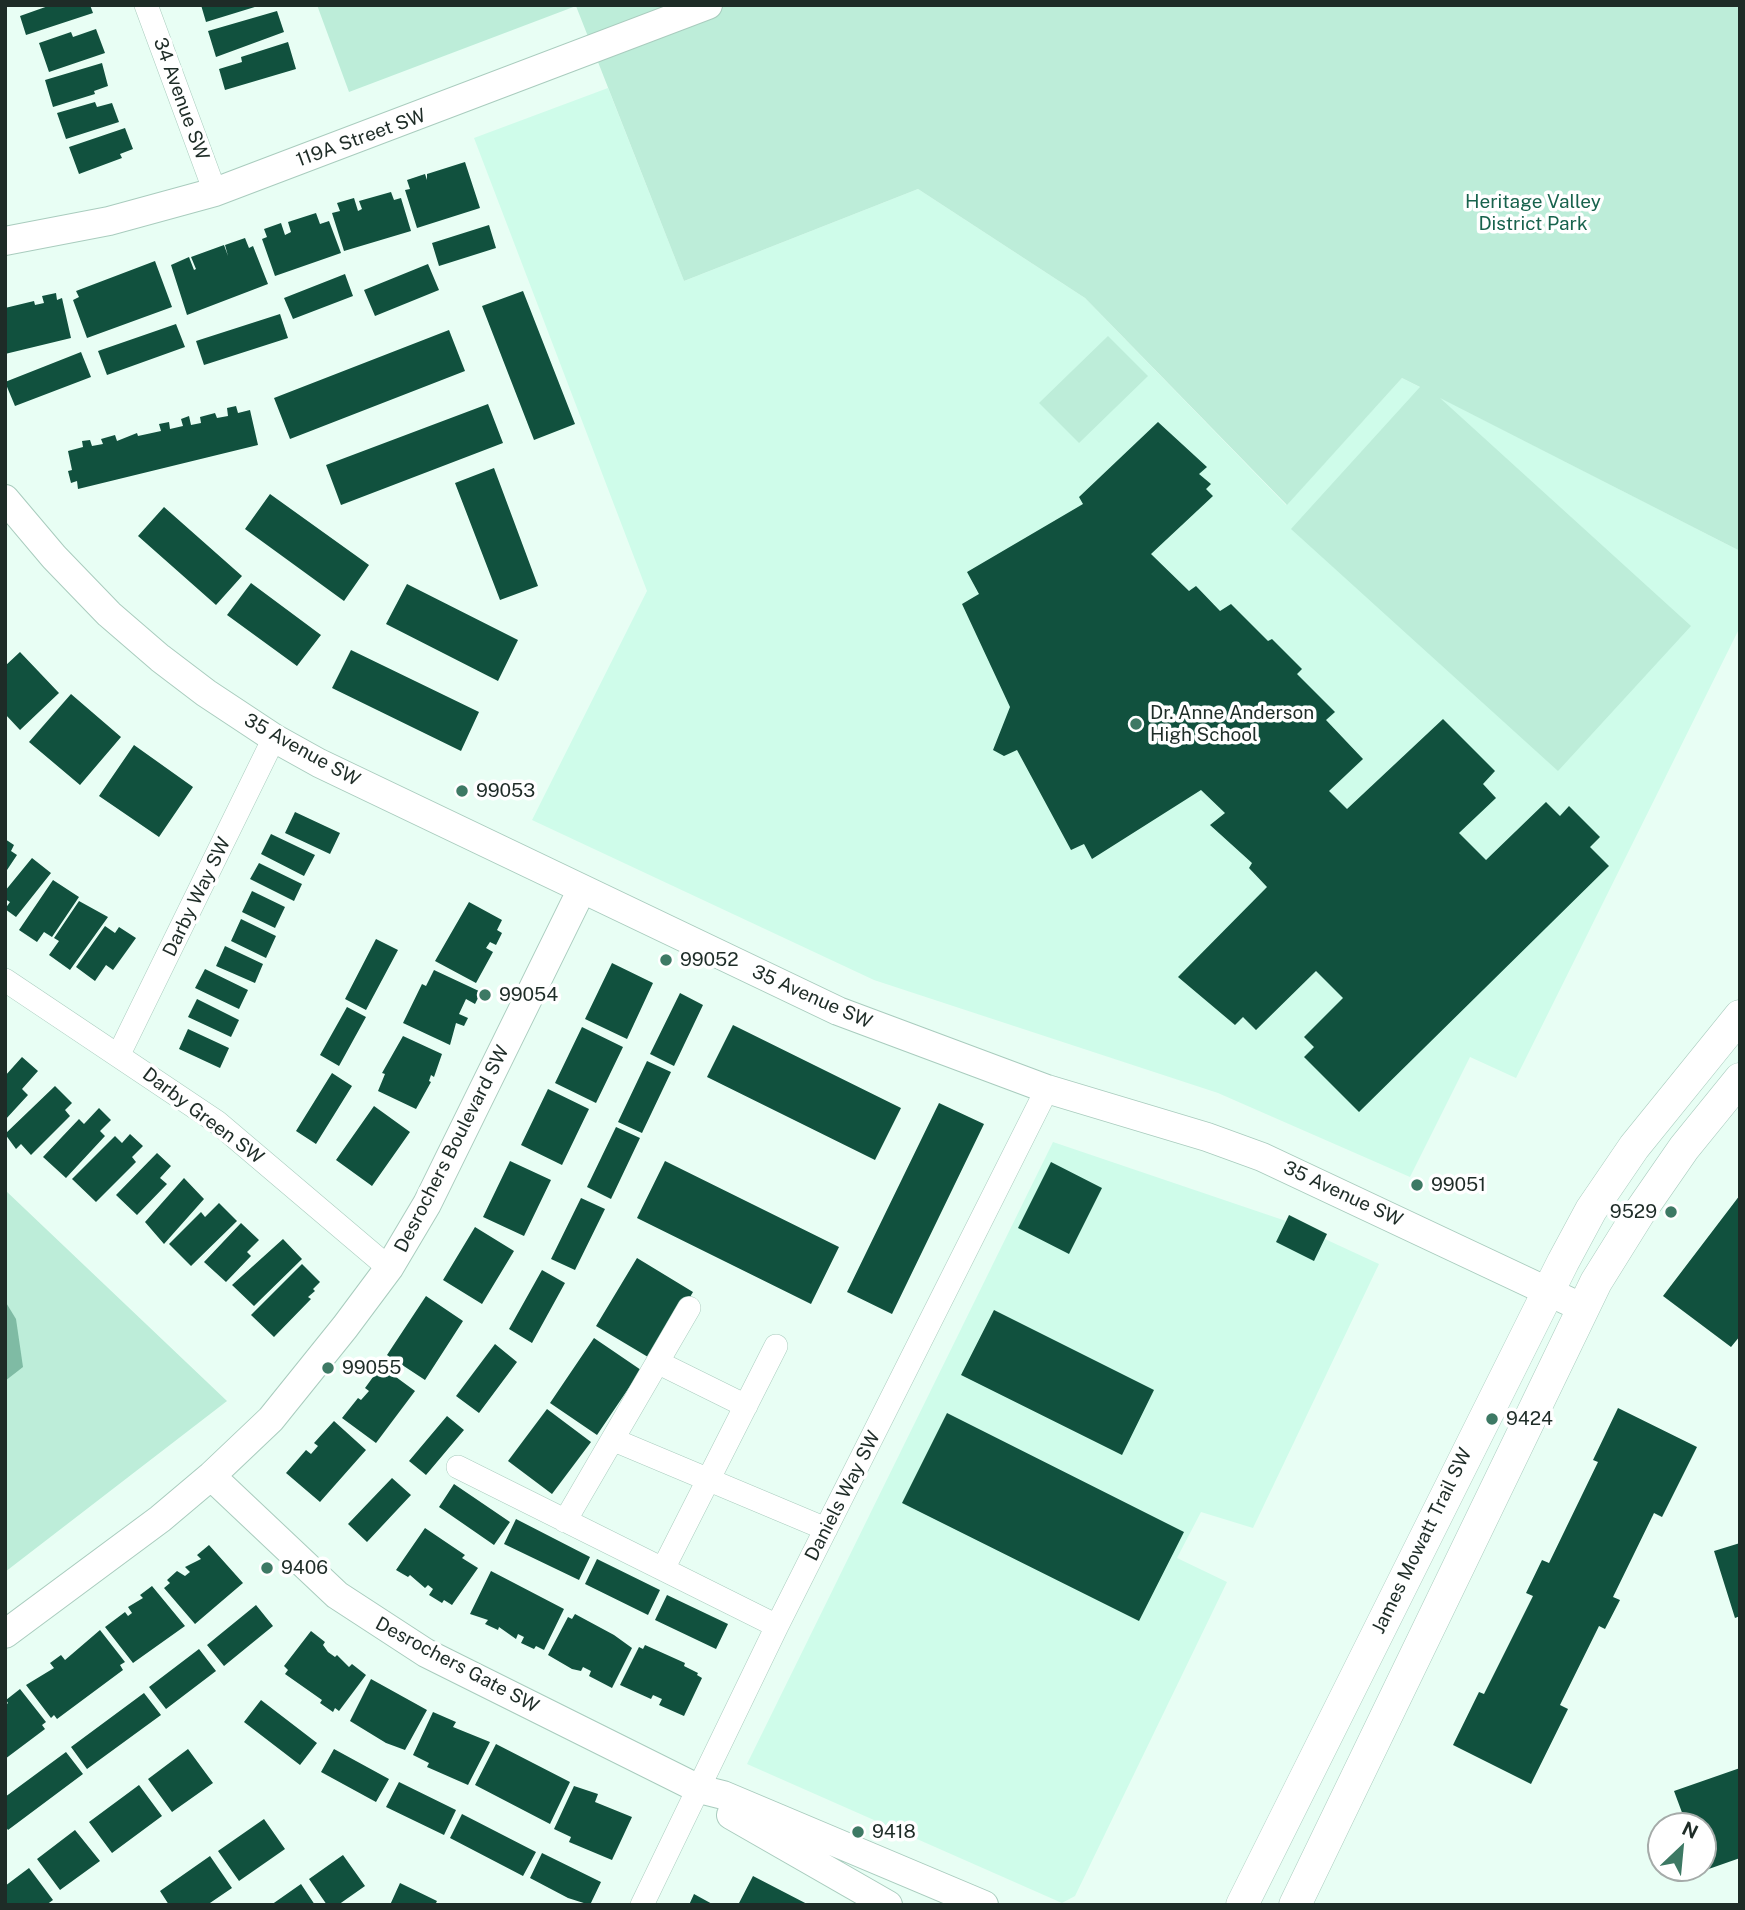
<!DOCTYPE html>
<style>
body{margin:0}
#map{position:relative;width:1745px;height:1910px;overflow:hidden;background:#e8fef4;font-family:"Public Sans",sans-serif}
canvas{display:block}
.frame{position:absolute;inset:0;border:7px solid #1e2c27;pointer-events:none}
.north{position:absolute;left:1647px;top:1812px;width:70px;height:70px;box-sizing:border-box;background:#fff;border:2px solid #a5aba9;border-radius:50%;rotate:26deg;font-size:19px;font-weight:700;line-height:28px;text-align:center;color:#1e2c27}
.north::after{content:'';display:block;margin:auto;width:24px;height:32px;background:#3d7964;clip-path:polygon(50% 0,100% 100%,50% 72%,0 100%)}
</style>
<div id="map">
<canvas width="1745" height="1910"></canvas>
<div class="frame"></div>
<div class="north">N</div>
</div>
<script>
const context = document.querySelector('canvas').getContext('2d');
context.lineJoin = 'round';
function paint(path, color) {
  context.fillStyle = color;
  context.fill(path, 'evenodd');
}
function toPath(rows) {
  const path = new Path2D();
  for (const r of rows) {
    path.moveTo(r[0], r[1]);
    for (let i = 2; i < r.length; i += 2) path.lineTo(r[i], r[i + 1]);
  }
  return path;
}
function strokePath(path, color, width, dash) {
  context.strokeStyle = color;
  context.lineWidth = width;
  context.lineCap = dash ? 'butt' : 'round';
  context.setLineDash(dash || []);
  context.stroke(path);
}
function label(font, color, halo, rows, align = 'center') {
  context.font = font + ' "Public Sans",sans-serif';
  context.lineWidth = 7;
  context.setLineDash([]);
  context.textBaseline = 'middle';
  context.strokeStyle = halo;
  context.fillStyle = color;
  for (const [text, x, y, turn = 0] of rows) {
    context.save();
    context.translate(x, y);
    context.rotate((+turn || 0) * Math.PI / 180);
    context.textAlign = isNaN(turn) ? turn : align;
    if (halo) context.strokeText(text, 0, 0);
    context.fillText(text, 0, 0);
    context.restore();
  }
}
const built = toPath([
 [608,88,684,281,918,189,1085,298,1286,505,1402,378,1740,551,1740,627,1516,1078,1470,1057,1410,1177,1218,1093,874,980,532,820,647,591,474,138],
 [1053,1142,1286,1221,1379,1264,1253,1528,1201,1512,1177,1558,1227,1582,1075,1896,1062,1903,747,1764]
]);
const green = toPath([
 [317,5,1740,5,1740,551,1440,398,1691,626,1558,771,1291,529,1420,387,1402,378,1287,505,1085,298,918,189,684,281,576,6,349,92],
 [1108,336,1148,376,1079,443,1039,403],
 [5,1190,227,1401,5,1572]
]);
const water = toPath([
 [5,1301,16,1319,23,1367,5,1381]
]);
const building = toPath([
 [51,5,90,5,93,13,26,35,20,16],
 [201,5,258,5,258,6,206,22],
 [277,11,284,32,216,57,208,31],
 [96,29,105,53,49,72,39,43,71,32,73,37],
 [288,42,296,69,225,90,219,69,242,62,241,57],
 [102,63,108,86,94,91,95,94,53,107,45,80],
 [95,102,97,107,112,103,119,122,66,139,57,113],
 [125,128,133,149,120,154,122,158,79,174,69,147],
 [465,162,480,208,417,228,405,190,410,189,407,180,425,174,427,180,427,174],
 [391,192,394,200,401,198,411,231,344,251,332,213,340,211,337,203,354,198,358,211,362,209,359,201],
 [316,213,320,224,329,221,341,253,275,276,262,239,267,237,264,229,281,223,285,235,291,232,288,222],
 [489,225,496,248,439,266,432,243],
 [245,238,249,248,253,246,268,284,187,315,171,265,189,257,194,270,196,269,191,257,224,245,228,256,225,245],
 [155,261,172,307,87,338,73,300,79,297,76,291],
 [428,264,439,290,375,316,364,290],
 [345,274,353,296,293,319,284,298],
 [523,291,575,424,534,440,482,306],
 [56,293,57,300,62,298,71,338,5,354,5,308,34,301,35,305,44,303,42,296],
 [280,314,288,338,204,365,196,341],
 [176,324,185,347,107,375,98,351],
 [449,330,465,371,290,439,274,398],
 [81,352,91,377,15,406,5,382],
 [488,404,503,443,341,505,326,465],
 [236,406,238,413,250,410,258,445,78,489,77,481,71,483,68,471,72,470,68,451,83,447,82,441,90,440,92,446,103,444,101,439,115,435,117,441,137,433,138,436,161,431,159,424,169,422,170,429,183,426,181,419,189,416,191,425,201,423,200,417,215,413,217,418,228,416,227,408],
 [1158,422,1207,467,1199,474,1211,484,1206,489,1213,496,1151,554,1189,591,1196,586,1220,611,1231,604,1268,641,1272,639,1302,669,1297,674,1335,712,1326,720,1363,759,1329,791,1347,809,1443,719,1495,771,1483,784,1496,798,1459,833,1486,860,1546,802,1560,816,1569,806,1600,837,1590,847,1609,866,1359,1112,1304,1057,1314,1047,1304,1037,1343,998,1316,971,1256,1030,1243,1017,1235,1025,1178,977,1267,887,1249,868,1252,863,1210,825,1225,813,1201,790,1092,859,1084,844,1071,850,1017,750,1004,756,993,750,1010,707,962,604,979,594,967,572,1083,504,1079,497],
 [494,468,538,586,500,600,455,483],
 [270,494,369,565,344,601,245,529],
 [164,507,242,576,216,605,138,536],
 [251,583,321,635,297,666,227,615],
 [407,584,518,640,498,681,386,624],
 [351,650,479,712,461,751,332,688],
 [20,652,59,693,20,730,5,714,5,666],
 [71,694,121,737,80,785,29,742],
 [134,745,193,787,159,837,99,796],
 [295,812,340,833,330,854,285,833],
 [271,834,315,855,304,876,261,854],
 [5,839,14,845,11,851,17,855,5,873],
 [32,858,51,873,16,917,5,909,10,902,5,899,5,891],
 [259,863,302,884,294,901,250,879],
 [53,880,79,897,52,937,44,932,37,942,19,930],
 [252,891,285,907,275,928,242,912],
 [79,901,108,917,70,970,49,955,59,941,54,938],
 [469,902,502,920,497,930,502,933,496,945,490,942,486,948,493,952,476,983,435,961],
 [241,919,276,936,266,958,231,941],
 [105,926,115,933,119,927,136,938,113,970,106,965,95,981,76,967],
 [376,939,398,950,366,1010,345,999],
 [225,946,263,964,255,983,216,966],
 [612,963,653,983,627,1039,585,1019],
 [205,969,248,990,239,1009,195,988],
 [434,970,481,992,475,1004,466,999,459,1014,468,1018,464,1026,456,1023,450,1045,403,1023,422,984,426,986],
 [680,993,703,1005,674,1066,650,1054],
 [197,999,239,1020,231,1037,188,1017],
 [347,1007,366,1017,339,1066,320,1055],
 [733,1025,901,1108,875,1160,707,1077],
 [582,1027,623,1047,596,1103,555,1083],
 [188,1029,229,1048,220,1068,179,1049],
 [403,1036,442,1054,434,1077,431,1075,429,1081,431,1082,416,1109,378,1091,385,1074,382,1073],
 [22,1057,38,1071,22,1089,28,1095,5,1120,5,1076],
 [647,1061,671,1072,642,1133,618,1122],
 [332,1073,352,1086,316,1144,296,1131],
 [55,1086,72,1103,65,1110,70,1116,31,1155,21,1144,16,1149,5,1134],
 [548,1089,589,1109,562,1165,521,1145],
 [939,1103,984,1124,892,1314,847,1292],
 [374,1106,410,1132,372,1186,336,1160],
 [99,1108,111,1120,100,1131,105,1136,66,1178,43,1157,79,1119,84,1124],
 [616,1127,640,1138,611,1199,587,1187],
 [130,1134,143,1146,132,1157,136,1162,96,1202,72,1179,115,1136,122,1143],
 [157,1153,171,1166,160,1178,167,1184,137,1215,116,1195],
 [510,1161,551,1180,524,1236,483,1217],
 [665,1161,839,1247,811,1304,637,1218],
 [1051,1162,1102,1188,1069,1254,1018,1228],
 [184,1178,204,1199,164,1244,145,1222],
 [1740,1195,1740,1336,1731,1347,1663,1296],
 [581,1198,605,1209,575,1270,551,1259],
 [219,1203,237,1221,191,1266,169,1244,201,1212,205,1217],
 [1289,1215,1327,1234,1314,1261,1276,1242],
 [241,1223,259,1240,247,1252,251,1256,226,1282,204,1262],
 [475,1227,514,1251,482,1304,443,1280],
 [283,1239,302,1259,254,1306,232,1285],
 [637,1258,693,1292,653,1360,596,1326],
 [302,1264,320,1282,313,1289,315,1291,308,1297,311,1299,274,1337,251,1315],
 [542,1270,565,1283,532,1343,509,1329],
 [426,1296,463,1321,425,1380,387,1355],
 [994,1310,1154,1390,1122,1455,961,1375],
 [594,1338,641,1370,597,1435,550,1403],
 [495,1344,517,1362,479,1413,456,1396],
 [381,1366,415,1391,376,1443,342,1418,358,1398,361,1400,369,1391,365,1388],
 [1618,1408,1697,1447,1662,1517,1654,1513,1613,1597,1620,1600,1605,1629,1599,1626,1560,1705,1568,1709,1531,1784,1453,1745,1479,1692,1484,1694,1533,1596,1526,1593,1542,1560,1549,1563,1598,1462,1593,1460],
 [547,1409,591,1442,552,1494,508,1461],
 [947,1413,1184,1532,1139,1621,902,1503],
 [447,1416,464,1430,426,1475,409,1461],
 [334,1421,366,1450,320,1502,286,1473,306,1450,311,1454,318,1446,314,1443],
 [392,1478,411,1495,367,1542,348,1524],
 [454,1484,510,1522,494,1545,439,1507],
 [516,1519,590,1557,579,1580,504,1544],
 [425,1528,465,1555,462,1558,478,1568,452,1605,444,1600,442,1603,429,1595,433,1589,428,1585,425,1588,410,1575,408,1577,396,1570],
 [1740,1543,1740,1616,1735,1618,1714,1551],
 [209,1545,243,1583,195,1624,164,1588,170,1583,167,1580,177,1571,185,1576,190,1572,185,1567,201,1559,197,1555],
 [597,1559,660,1590,648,1615,585,1584],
 [491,1571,564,1609,544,1650,536,1646,534,1649,521,1643,524,1637,518,1634,516,1639,499,1627,498,1630,485,1624,488,1620,470,1614],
 [152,1586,185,1626,133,1663,105,1627,125,1612,128,1616,132,1613,128,1607,143,1598,140,1595],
 [667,1595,728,1624,716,1649,655,1620],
 [256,1605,273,1626,224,1666,207,1645],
 [575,1614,614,1635,632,1648,612,1688,589,1676,591,1671,583,1667,581,1671,572,1669,548,1655,568,1617,572,1619],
 [100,1630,125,1662,120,1665,123,1670,57,1719,54,1715,51,1718,26,1685,54,1668,50,1663,61,1655,65,1660],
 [311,1631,325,1642,323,1645,328,1652,335,1657,337,1655,349,1667,352,1664,366,1675,339,1711,335,1708,333,1712,320,1703,322,1700,285,1674,288,1670,284,1666],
 [645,1645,685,1663,684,1666,698,1673,697,1675,702,1678,684,1716,659,1705,662,1699,653,1695,651,1699,620,1685,639,1647,643,1649],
 [199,1649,216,1671,166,1709,149,1687],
 [371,1679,427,1710,405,1750,386,1743,350,1721],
 [20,1689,46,1722,42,1725,45,1729,5,1759,5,1706,8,1703,6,1700],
 [144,1693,161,1715,87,1769,71,1747],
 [261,1700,317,1743,300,1765,244,1722],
 [433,1712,456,1722,453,1727,490,1742,468,1785,427,1767,429,1763,413,1755],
 [496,1744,570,1782,550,1824,475,1785],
 [188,1749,213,1783,172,1812,148,1779],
 [334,1749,389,1779,376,1802,321,1772],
 [66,1752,83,1774,8,1830,5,1826,5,1797],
 [1740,1768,1740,1858,1703,1871,1703,1826,1687,1826,1674,1791],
 [399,1782,456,1810,444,1835,386,1807],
 [139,1785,162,1816,112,1853,89,1822],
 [574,1786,598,1794,595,1802,632,1817,612,1860,569,1842,571,1837,554,1829],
 [462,1814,536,1852,523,1876,450,1838],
 [264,1819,285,1849,239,1881,218,1851],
 [75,1830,100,1861,60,1890,37,1859],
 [542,1853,601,1882,590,1905,568,1898,530,1878],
 [343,1855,365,1886,338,1905,327,1905,309,1879],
 [210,1856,232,1888,207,1905,169,1905,160,1891],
 [29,1868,53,1900,46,1905,5,1905,5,1886],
 [753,1876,809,1905,738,1905],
 [400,1883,437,1901,435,1905,390,1905],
 [301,1884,315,1905,271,1905],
 [694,1894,714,1905,689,1905]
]);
const minor = toPath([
 [146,5,215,192],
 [5,980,217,1122,389,1268],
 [119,1054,274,738],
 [659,1363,746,1406],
 [614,1440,826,1529],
 [458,1467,777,1626],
 [565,1521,689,1308],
 [663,1569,776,1346],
 [642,1905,777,1626,1047,1089]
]);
const tertiary = toPath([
 [5,241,109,221,215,192,708,5],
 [5,499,54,557,109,614,160,658,206,693,274,738,319,763,838,1011,1047,1089,1207,1137,1262,1157,1583,1308],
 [211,1476,337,1595,426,1653,699,1789,723,1795,984,1905],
 [5,1634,160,1519,211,1476,271,1419,345,1327,389,1268,427,1204,582,889],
 [731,1815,888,1905]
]);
const secondary = toPath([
 [1242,1905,1563,1262,1591,1210,1634,1147,1740,1016],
 [1295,1905,1596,1282,1639,1213,1684,1148,1740,1079]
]);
const markers = [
 [1136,724,7,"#3d7964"],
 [462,791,7,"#3d7964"],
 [666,960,7,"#3d7964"],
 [485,995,7,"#3d7964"],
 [1417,1185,7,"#3d7964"],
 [1671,1212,7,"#3d7964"],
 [328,1368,7,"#3d7964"],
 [1492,1419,7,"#3d7964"],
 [267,1568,7,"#3d7964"],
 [858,1832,7,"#3d7964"]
];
const streetNames = [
 ["34 Avenue SW",181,99,70],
 ["119A Street SW",361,138,-20],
 ["35 Avenue SW",302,750,29],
 ["Darby Way SW",197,897,-64],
 ["35 Avenue SW",812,997,24],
 ["Darby Green SW",203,1116,37],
 ["Desrochers Boulevard SW",452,1149,-63],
 ["35 Avenue SW",1343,1194,25],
 ["Daniels Way SW",843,1496,-63],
 ["James Mowatt Trail SW",1422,1541,-64],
 ["Desrochers Gate SW",457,1665,28]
];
const parkNames = [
 ["Heritage Valley",1533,202],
 ["District Park",1533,224]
];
const poiNames = [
 ["Dr. Anne Anderson",1150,713],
 ["High School",1150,735],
 ["99053",476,791],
 ["99052",680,960],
 ["99054",499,995],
 ["99051",1431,1185],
 ["9529",1657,1212,"right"],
 ["99055",342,1368],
 ["9424",1506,1419],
 ["9406",281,1568],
 ["9418",872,1832]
];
paint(built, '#cffcea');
paint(green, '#bdedd9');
paint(water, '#7fbba4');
paint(building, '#11513e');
strokePath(minor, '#a9ccbe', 24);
strokePath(tertiary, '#a9ccbe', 30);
strokePath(secondary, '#a9ccbe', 33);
strokePath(minor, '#fff', 23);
strokePath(tertiary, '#fff', 28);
strokePath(secondary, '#fff', 32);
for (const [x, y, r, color] of markers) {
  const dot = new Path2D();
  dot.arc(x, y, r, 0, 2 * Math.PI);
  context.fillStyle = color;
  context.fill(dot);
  strokePath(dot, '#fff', 2.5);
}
label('19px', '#1e2c27', '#fff', streetNames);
label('19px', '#18634d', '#fff', parkNames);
label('19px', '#1e2c27', '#fff', poiNames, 'left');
</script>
